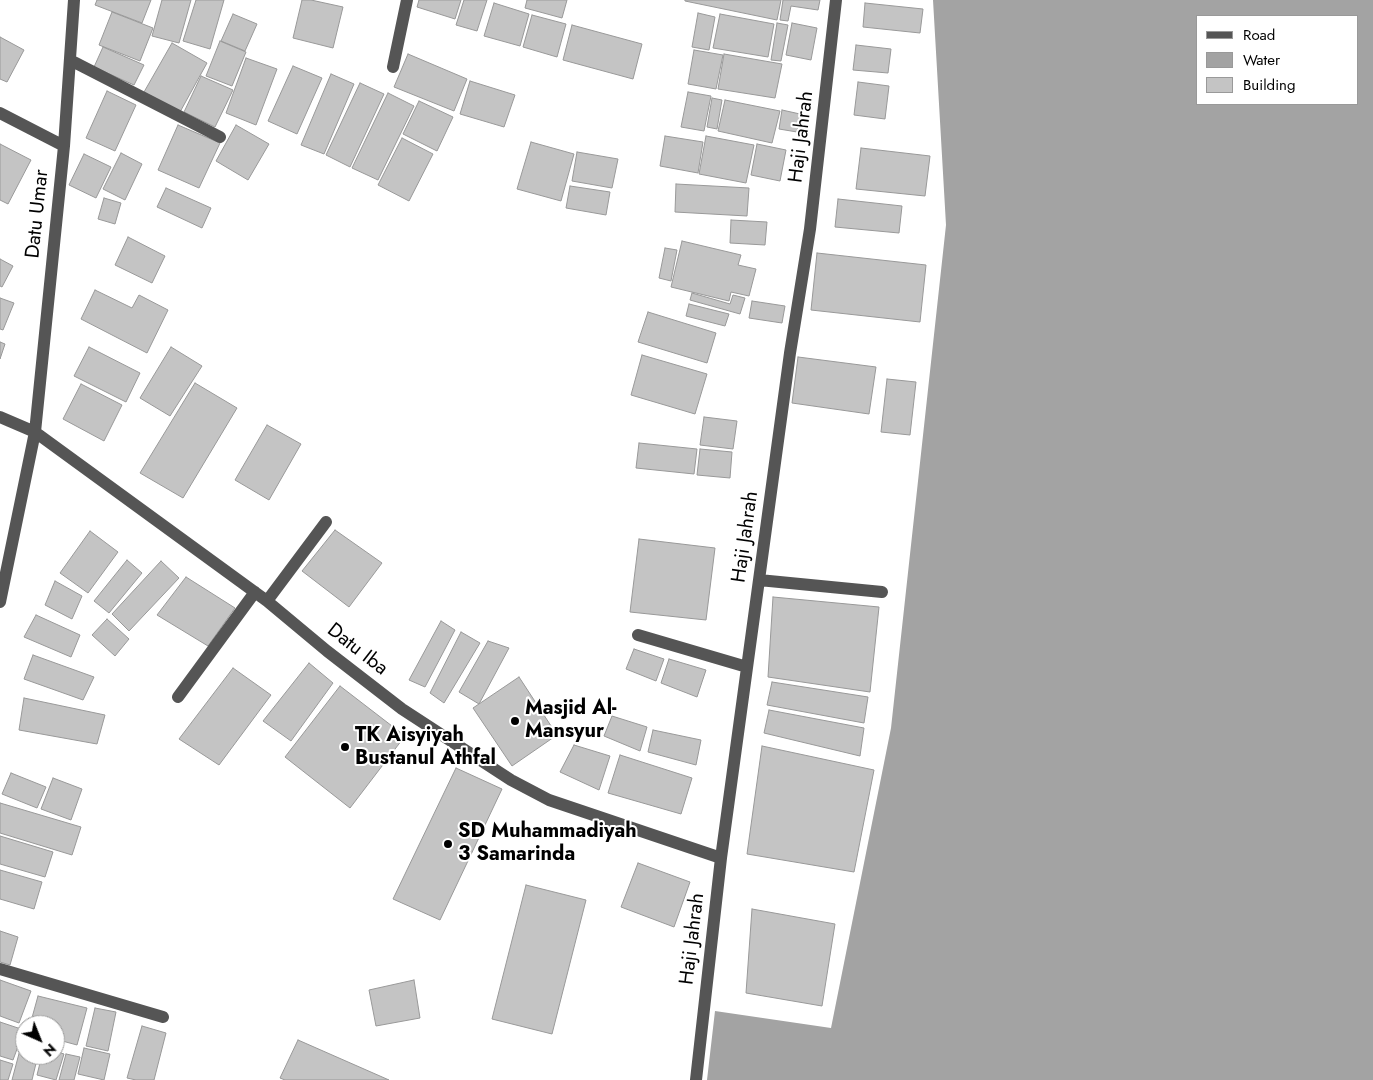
<!DOCTYPE html>
<style>
body{margin:0}
#map{position:relative;width:1373px;height:1080px;overflow:hidden;background:#fff;font-family:Jost,sans-serif}
canvas{display:block}
.legend{position:absolute;left:1196px;top:15px;width:162px;height:90px;box-sizing:border-box;background:#fff;border:1px solid #999;margin:0;padding:6px 9px;list-style:none;font-size:15px;color:#000}
.legend li{display:flex;align-items:center;gap:10px;height:25px}
.legend b{width:25px;border:1px solid #999}
.north{position:absolute;left:15px;top:1015px;width:50px;height:50px;box-sizing:border-box;background:#fff;border:1px solid #999;border-radius:50%;rotate:136deg;font-size:14px;font-weight:700;line-height:20px;text-align:center;color:#000}
.north::after{content:'';display:block;margin:auto;width:18px;height:22px;background:#000;clip-path:polygon(50% 0,100% 100%,50% 72%,0 100%)}
</style>
<div id="map">
<canvas width="1373" height="1080"></canvas>
<ul class="legend">
<li><b style="height:6px;background:#555"></b>Road</li>
<li><b style="height:14px;background:#a3a3a3"></b>Water</li>
<li><b style="height:14px;background:#c4c4c4"></b>Building</li>
</ul>
<div class="north">N</div>
</div>
<script>
const context = document.querySelector('canvas').getContext('2d');
context.lineJoin = 'round';
function paint(path, color) {
  context.fillStyle = color;
  context.fill(path, 'evenodd');
}
function toPath(rows) {
  const path = new Path2D();
  for (const r of rows) {
    path.moveTo(r[0], r[1]);
    for (let i = 2; i < r.length; i += 2) path.lineTo(r[i], r[i + 1]);
  }
  return path;
}
function strokePath(path, color, width, dash) {
  context.strokeStyle = color;
  context.lineWidth = width;
  context.lineCap = dash ? 'butt' : 'round';
  context.setLineDash(dash || []);
  context.stroke(path);
}
function label(font, color, halo, rows, align = 'center') {
  context.font = font + ' Jost,sans-serif';
  context.lineWidth = 4;
  context.setLineDash([]);
  context.textBaseline = 'middle';
  context.strokeStyle = halo;
  context.fillStyle = color;
  for (const [text, x, y, turn = 0] of rows) {
    context.save();
    context.translate(x, y);
    context.rotate((+turn || 0) * Math.PI / 180);
    context.textAlign = isNaN(turn) ? turn : align;
    if (halo) context.strokeText(text, 0, 0);
    context.fillText(text, 0, 0);
    context.restore();
  }
}
const water = toPath([
 [933,0,1373,0,1373,1080,707,1080,715,1011,831,1028,891,728,946,225],
 [1197,16,1357,16,1357,104,1197,104]
]);
const building = toPath([
 [97,0,151,0,142,23,95,5,97,0],
 [162,0,191,0,179,43,152,36,162,0],
 [196,0,224,0,210,49,183,41,196,0],
 [302,0,311,0,343,7,333,48,293,38,302,0],
 [419,0,461,0,455,19,417,7,419,0],
 [464,0,487,0,477,31,456,25,464,0],
 [527,0,567,0,562,18,525,8,527,0],
 [685,0,781,0,777,20,685,1,685,0],
 [783,0,820,0,818,10,791,6,788,21,780,20,783,0],
 [494,3,529,14,520,46,484,36,494,3],
 [865,3,923,9,920,33,863,27,865,3],
 [112,12,153,28,140,61,99,45,112,12],
 [698,13,715,17,709,50,692,47,698,13],
 [233,14,257,24,245,51,221,41,233,14],
 [720,14,774,24,768,57,713,48,720,14],
 [532,15,566,24,557,57,523,47,532,15],
 [777,23,788,25,781,61,771,60,777,23],
 [792,23,817,28,811,60,786,55,792,23],
 [572,25,642,44,633,79,563,60,572,25],
 [0,37,24,50,7,82,0,79,0,37],
 [220,41,246,52,232,86,206,76,220,41],
 [172,43,207,63,180,112,144,92,172,43],
 [856,45,891,49,888,73,853,70,856,45],
 [103,47,144,65,134,85,94,67,103,47],
 [694,50,723,55,716,89,688,84,694,50],
 [408,54,467,79,454,111,394,87,408,54],
 [724,54,782,64,775,98,718,89,724,54],
 [246,58,277,69,256,125,226,113,246,58],
 [293,66,322,78,297,134,268,121,293,66],
 [331,74,354,84,324,154,301,145,331,74],
 [201,76,233,90,215,127,184,112,201,76],
 [470,81,515,95,504,127,460,114,470,81],
 [858,82,889,86,885,119,854,115,858,82],
 [360,83,384,94,350,167,326,155,360,83],
 [107,91,136,105,115,151,86,138,107,91],
 [688,92,711,96,704,131,681,127,688,92],
 [388,93,414,106,378,180,352,168,388,93],
 [712,98,722,100,717,129,707,127,712,98],
 [725,100,780,111,772,143,718,131,725,100],
 [419,101,453,117,437,151,403,134,419,101],
 [782,110,800,114,797,132,779,129,782,110],
 [178,125,220,143,199,188,158,170,178,125],
 [236,125,269,144,248,180,216,161,236,125],
 [665,136,703,142,698,173,660,166,665,136],
 [706,136,754,145,746,183,699,174,706,136],
 [402,138,433,154,409,201,378,185,402,138],
 [531,142,574,154,561,201,517,189,531,142],
 [0,144,31,160,8,204,0,200,0,144],
 [757,144,786,150,780,181,751,175,757,144],
 [861,148,930,156,925,196,856,189,861,148],
 [577,152,618,159,612,188,572,181,577,152],
 [121,153,142,164,125,200,103,189,121,153],
 [84,154,111,167,96,198,69,185,84,154],
 [676,184,749,188,747,216,675,212,676,184],
 [570,186,610,192,606,215,566,208,570,186],
 [166,188,211,208,202,228,157,207,166,188],
 [104,198,121,203,115,224,98,219,104,198],
 [838,199,902,206,899,233,835,227,838,199],
 [731,220,767,222,765,245,730,243,731,220],
 [128,237,165,256,152,283,115,265,128,237],
 [682,241,741,255,738,265,756,269,749,296,731,292,729,301,671,287,682,241],
 [665,248,677,250,671,281,659,278,665,248],
 [817,253,926,265,920,322,811,310,817,253],
 [0,259,13,266,2,287,0,286,0,259],
 [95,290,132,308,139,295,168,310,147,353,81,319,95,290],
 [692,293,730,304,733,295,745,298,740,314,690,300,692,293],
 [0,298,14,303,3,330,0,329,0,298],
 [752,301,785,306,782,323,749,318,752,301],
 [689,304,729,314,725,326,686,316,689,304],
 [648,312,716,333,707,363,638,342,648,312],
 [0,342,5,344,0,359,0,342],
 [89,347,140,373,126,402,74,376,89,347],
 [171,347,202,366,170,416,140,398,171,347],
 [642,355,707,374,695,414,631,395,642,355],
 [798,357,876,367,869,414,792,403,798,357],
 [887,379,916,382,910,435,881,432,887,379],
 [195,383,237,408,183,498,140,473,195,383],
 [81,384,122,405,104,441,63,419,81,384],
 [704,417,737,421,733,449,700,445,704,417],
 [267,425,301,444,269,500,235,480,267,425],
 [639,443,697,449,694,474,636,468,639,443],
 [700,449,732,452,730,478,697,475,700,449],
 [335,530,382,563,349,607,302,571,335,530],
 [90,531,118,552,88,593,60,573,90,531],
 [639,539,715,548,706,620,630,612,639,539],
 [127,560,142,573,109,613,94,601,127,560],
 [161,561,179,578,129,631,112,614,161,561],
 [186,577,235,608,208,646,157,615,186,577],
 [55,581,82,596,72,619,45,605,55,581],
 [773,597,879,607,870,692,768,677,773,597],
 [36,615,80,635,71,657,24,637,36,615],
 [107,619,129,639,115,656,92,635,107,619],
 [441,621,455,630,425,687,409,680,441,621],
 [461,632,480,643,444,703,430,693,461,632],
 [488,641,509,648,479,704,459,692,488,641],
 [634,649,664,659,656,681,626,669,634,649],
 [33,655,94,677,83,700,24,679,33,655],
 [669,659,706,670,697,697,661,683,669,659],
 [309,663,333,683,291,741,263,721,309,663],
 [233,668,271,695,219,765,179,739,233,668],
 [519,677,557,735,512,766,473,708,519,677],
 [772,682,868,697,864,723,767,705,772,682],
 [340,686,405,736,350,808,285,757,340,686],
 [24,698,105,715,97,744,19,730,24,698],
 [769,710,864,728,860,756,764,733,769,710],
 [612,716,647,727,640,751,604,736,612,716],
 [653,730,701,740,696,765,648,752,653,730],
 [574,745,610,756,599,790,560,772,574,745],
 [762,746,874,770,854,872,747,854,762,746],
 [620,755,692,778,681,814,608,793,620,755],
 [456,768,502,789,440,920,393,899,456,768],
 [11,773,46,787,37,808,2,794,11,773],
 [53,778,82,789,71,820,41,809,53,778],
 [0,803,81,827,72,855,0,833,0,803],
 [0,836,53,852,45,877,0,864,0,836],
 [638,863,690,882,674,927,621,907,638,863],
 [0,870,42,882,34,909,0,899,0,870],
 [526,885,586,900,552,1034,492,1019,526,885],
 [752,909,835,924,822,1006,746,993,752,909],
 [0,931,18,937,10,965,0,962,0,931],
 [0,980,31,991,19,1023,0,1016,0,980],
 [414,980,420,1018,376,1026,369,990,414,980],
 [38,996,87,1008,77,1045,55,1039,55,1025,30,1025,38,996],
 [95,1008,116,1012,108,1051,86,1046,95,1008],
 [0,1022,24,1030,13,1060,0,1056,0,1022],
 [142,1026,166,1033,154,1080,136,1080,127,1078,142,1026],
 [298,1040,389,1080,285,1080,280,1078,298,1040],
 [21,1046,25,1047,25,1055,38,1055,32,1080,12,1080,21,1046],
 [84,1048,110,1054,104,1080,78,1074,84,1048],
 [55,1051,64,1054,56,1080,37,1075,42,1055,55,1055,55,1051],
 [66,1054,80,1057,74,1080,59,1080,66,1054],
 [0,1060,13,1064,8,1080,0,1080,0,1060]
]);
const minor = toPath([
 [70,60,220,137],
 [393,67,407,0],
 [0,113,64,146],
 [0,417,35,432,267,601,327,651,402,709,511,780,549,800,721,858],
 [759,580,882,592],
 [267,601,326,522],
 [0,602,35,432,64,146,74,0],
 [638,635,747,667],
 [178,697,255,592],
 [0,969,163,1017],
 [696,1080,721,858,790,353,810,229,836,0]
]);
const markers = [
 [515,721,5,"#000"],
 [345,747,5,"#000"],
 [448,844,5,"#000"]
];
const streetNames = [
 ["Haji Jahrah",802,137,-83],
 ["Datu Umar",38,214,-84],
 ["Haji Jahrah",746,537,-82],
 ["Datu Iba",357,650,38],
 ["Haji Jahrah",693,939,-83]
];
const poiNames = [
 ["Masjid Al-",525,709],
 ["Mansyur",525,732],
 ["TK Aisyiyah",355,736],
 ["Bustanul Athfal",355,759],
 ["SD Muhammadiyah",458,832],
 ["3 Samarinda",458,855]
];
paint(water, '#a3a3a3');
paint(building, '#c4c4c4');
strokePath(building, '#999', 1);
strokePath(minor, '#555', 12);
for (const [x, y, r, color] of markers) {
  const dot = new Path2D();
  dot.arc(x, y, r, 0, 2 * Math.PI);
  context.fillStyle = color;
  context.fill(dot);
  strokePath(dot, '#fff', 2);
}
label('20px', '#000', '#fff', streetNames);
label('bold 20px', '#000', '#fff', poiNames, 'left');
</script>
